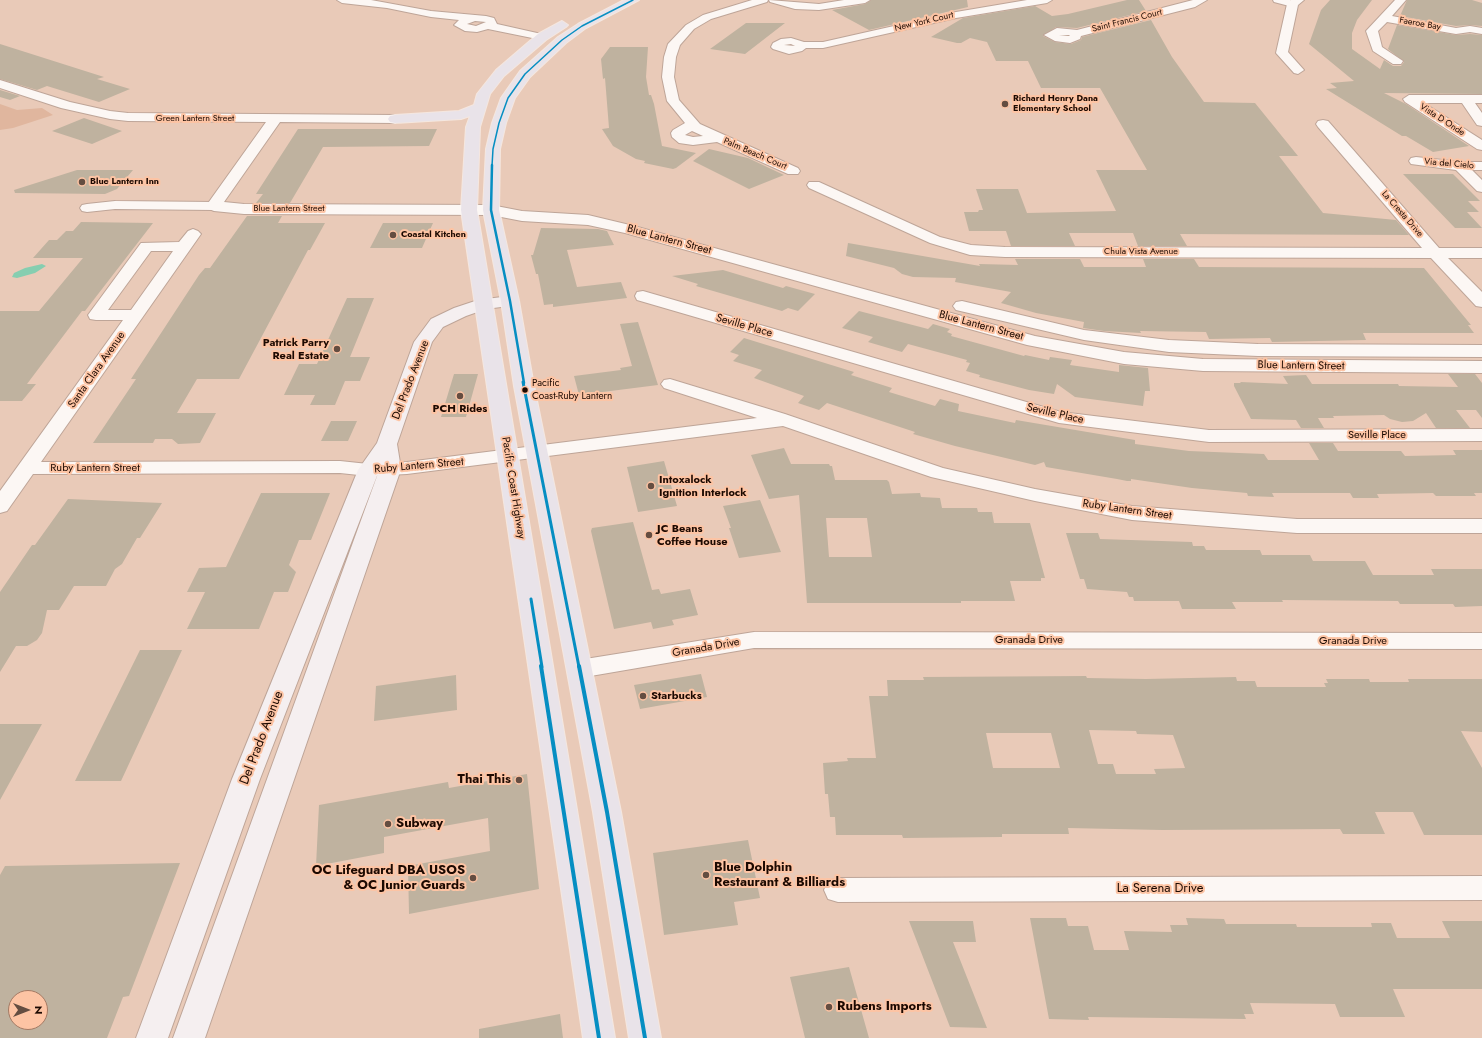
<!DOCTYPE html>
<style>
body{margin:0}
#map{position:relative;width:1482px;height:1038px;overflow:hidden;background:#e9cab8;font-family:Jost,sans-serif}
canvas{display:block}
.north{position:absolute;left:8px;top:990px;width:40px;height:40px;box-sizing:border-box;background:#fdc4a4;border:1px solid #a37963;border-radius:50%;rotate:90deg;font-size:11px;font-weight:700;line-height:16px;text-align:center;color:#1c0901}
.north::after{content:'';display:block;margin:auto;width:14px;height:18px;background:#644d41;clip-path:polygon(50% 0,100% 100%,50% 72%,0 100%)}
</style>
<div id="map">
<canvas width="1482" height="1038"></canvas>
<div class="north">N</div>
</div>
<script>
const context = document.querySelector('canvas').getContext('2d');
context.lineJoin = 'round';
function paint(path, color) {
  context.fillStyle = color;
  context.fill(path, 'evenodd');
}
function toPath(rows) {
  const path = new Path2D();
  for (const r of rows) {
    path.moveTo(r[0], r[1]);
    for (let i = 2; i < r.length; i += 2) path.lineTo(r[i], r[i + 1]);
  }
  return path;
}
function strokePath(path, color, width, dash) {
  context.strokeStyle = color;
  context.lineWidth = width;
  context.lineCap = dash ? 'butt' : 'round';
  context.setLineDash(dash || []);
  context.stroke(path);
}
function label(font, color, halo, rows, align = 'center') {
  context.font = font + ' Jost,sans-serif';
  context.lineWidth = 4;
  context.setLineDash([]);
  context.textBaseline = 'middle';
  context.strokeStyle = halo;
  context.fillStyle = color;
  for (const [text, x, y, turn = 0] of rows) {
    context.save();
    context.translate(x, y);
    context.rotate((+turn || 0) * Math.PI / 180);
    context.textAlign = isNaN(turn) ? turn : align;
    if (halo) context.strokeText(text, 0, 0);
    context.fillText(text, 0, 0);
    context.restore();
  }
}
const green = toPath([
 [0,104,17,110,42,108,53,115,13,128,0,130]
]);
const water = toPath([
 [42,264,46,266,35,273,17,278,12,277,14,273,25,268]
]);
const building = toPath([
 [871,0,967,0,968,7,869,30,832,10,865,4],
 [1127,0,1139,0,1146,11,1077,28,1056,27,1043,36,1055,42,1071,44,1081,40,1082,37,1151,20,1172,57,1204,102,1255,103,1298,156,1279,156,1323,213,1396,220,1409,235,1180,234,1187,246,1138,246,1133,233,1069,233,1075,246,1011,246,1006,231,969,231,964,212,978,212,979,210,983,210,976,189,1018,189,1027,213,1116,211,1096,170,1147,170,1100,88,1041,88,1028,61,996,61,987,42,970,38,961,43,957,43,931,37,963,18,1035,6,1052,16,1068,14],
 [1330,0,1372,0,1357,20,1352,33,1352,49,1380,69,1384,60,1393,66,1401,66,1404,62,1388,49,1397,25,1456,35,1470,34,1482,35,1482,94,1384,93,1406,104,1469,146,1433,152,1406,136,1402,136,1326,89,1337,88,1330,83,1354,81,1309,44,1321,10],
 [1407,0,1472,0,1482,3,1482,26,1470,25,1456,26,1400,16],
 [746,23,785,23,745,54,710,49],
 [0,44,104,77,97,79,130,89,99,102,47,86,37,90,0,79],
 [610,47,648,47,646,77,649,95,651,95,654,104,662,146,696,153,676,168,673,169,644,163,645,161,636,159,613,146,602,129,609,128,605,78,603,79,601,59],
 [0,90,20,96,10,100,0,97],
 [84,118,122,131,92,144,52,131],
 [298,129,437,129,429,146,323,147,290,203,256,203,263,194,256,194],
 [709,149,748,158,784,175,749,189,693,161],
 [77,170,133,170,117,189,105,194,15,193,14,190],
 [1403,174,1453,174,1480,201,1468,201,1479,212,1467,212,1482,228,1455,228],
 [247,216,282,216,278,223,325,223,310,250,308,250,239,379,197,379,177,413,216,413,200,443,178,444,172,439,155,439,153,443,93,443,136,379,131,379,199,275,205,268,210,268],
 [81,222,153,223,85,311,82,311,27,384,36,384,22,401,0,401,0,311,39,311,83,258,33,258,49,240,57,240,66,231,73,231],
 [383,223,433,223,422,248,370,248],
 [541,228,598,229,607,231,614,245,567,250,577,287,621,282,627,298,553,307,553,304,544,305,538,274,536,274,531,255,533,255],
 [848,243,980,266,979,264,1018,265,1015,259,1080,259,1084,267,1146,267,1143,259,1194,259,1199,267,1424,268,1471,325,1468,325,1474,333,1363,333,1366,340,1272,342,1270,338,1209,339,1206,332,1140,331,1141,333,1104,331,1083,328,1084,322,1036,313,1001,303,1011,292,955,282,956,278,913,277,902,274,894,268,846,256],
 [723,270,783,288,786,286,815,294,798,311,788,308,782,311,696,286,698,284,672,276],
 [347,298,374,298,350,357,370,357,360,381,345,381,335,405,310,405,315,395,284,395,299,364,317,364],
 [859,311,928,329,933,324,950,329,947,332,952,334,951,336,1024,356,1025,355,1049,360,1050,357,1072,360,1070,365,1119,372,1119,365,1148,368,1150,391,1145,391,1143,406,1075,397,1057,384,1054,394,1029,390,979,377,980,375,966,371,970,363,966,362,967,360,908,344,902,352,868,342,873,337,842,328],
 [638,322,658,385,579,395,574,376,621,370,620,368,632,366,620,324],
 [744,338,854,372,851,375,892,388,889,392,935,406,940,399,959,404,958,411,1015,423,1016,420,1135,440,1135,444,1189,451,1264,454,1268,460,1319,460,1309,443,1333,443,1338,451,1401,451,1405,456,1456,455,1453,450,1482,450,1482,493,1474,493,1476,496,1436,496,1433,493,1377,494,1379,498,1353,498,1350,493,1272,493,1274,497,1248,496,1247,493,1192,488,1131,479,1131,481,1127,481,1117,479,1046,467,1044,462,1035,465,955,446,913,434,915,432,827,403,819,410,798,403,804,396,754,378,762,370,733,361,739,355,730,352],
 [454,374,478,374,466,417,441,417],
 [1448,374,1475,374,1482,383,1482,418,1476,410,1456,410,1470,428,1436,428,1426,413,1413,421,1402,422,1390,419,1384,415,1333,416,1334,418,1318,418,1324,428,1301,428,1296,420,1251,419,1234,386,1234,383,1241,383,1240,382,1288,384,1283,376,1306,375,1312,384,1398,384,1399,386,1458,387],
 [331,421,357,421,348,441,321,441],
 [784,448,791,464,829,464,830,466,832,466,835,480,887,480,889,482,892,494,920,493,921,497,940,498,942,508,977,508,978,512,992,512,994,523,1030,523,1045,578,1041,578,1041,581,1010,581,1015,601,961,601,961,603,807,603,799,495,769,499,751,455],
 [826,518,867,518,872,557,829,557],
 [664,461,677,506,638,512,627,467],
 [261,493,330,493,311,540,299,540,289,565,296,572,288,592,274,592,259,629,187,629,205,592,187,592,199,568,226,567],
 [68,499,162,503,140,538,137,538,122,564,115,569,106,586,74,586,59,610,47,610,42,633,37,640,27,646,16,646,0,672,0,592,32,545,35,545],
 [760,500,781,552,739,558,729,528,731,528,723,506],
 [633,522,652,590,659,589,661,594,690,589,698,615,672,620,674,625,653,629,651,622,614,629,591,531,592,528],
 [1066,533,1098,533,1100,539,1192,542,1193,546,1204,546,1206,550,1260,550,1262,555,1310,555,1313,561,1365,561,1373,575,1434,575,1431,569,1482,569,1482,606,1455,607,1453,604,1400,604,1398,601,1282,600,1283,602,1232,602,1236,609,1182,609,1179,601,1134,601,1133,597,1129,597,1127,592,1087,589,1084,579,1080,579],
 [140,650,182,650,121,781,75,781],
 [701,674,707,697,640,709,634,685],
 [456,675,457,710,374,721,376,686],
 [1086,676,1087,678,1146,679,1236,677,1237,681,1255,681,1257,687,1326,687,1324,683,1328,683,1326,679,1369,679,1370,682,1409,682,1408,679,1482,679,1482,732,1461,731,1482,768,1482,835,1424,835,1413,812,1375,812,1385,834,1343,834,1340,829,1162,830,1068,828,1069,834,1002,834,1002,837,903,838,902,835,836,835,835,817,830,817,828,794,825,794,823,763,848,761,847,758,876,758,869,696,888,696,887,680,924,680,923,677],
 [1089,730,1136,731,1137,734,1173,735,1185,768,1154,769,1156,774,1116,774,1113,764,1098,764],
 [986,733,1051,733,1060,768,993,768],
 [0,724,42,724,0,800],
 [527,774,539,889,409,914,408,866,490,851,488,818,384,837,384,853,316,866,319,805,448,782,449,788],
 [748,840,760,898,734,902,738,925,664,935,653,853],
 [180,863,129,996,123,997,107,1038,0,1038,0,875,5,866],
 [16,998,40,998,40,1022,16,1022],
 [1030,918,1066,918,1068,926,1088,926,1094,950,1129,950,1124,931,1172,932,1170,925,1188,925,1186,918,1224,919,1226,924,1296,924,1297,927,1372,927,1371,923,1391,923,1397,938,1450,938,1442,921,1482,921,1482,989,1393,989,1405,1017,1340,1017,1335,1004,1250,1003,1254,1014,1244,1014,1246,1019,1088,1017,1089,1020,1049,1019],
 [909,921,973,921,976,942,953,942,987,1028,950,1027],
 [849,967,869,1038,805,1038,790,977],
 [560,1014,563,1038,479,1038,479,1029]
]);
const minor = toPath([
 [337,0,371,0,431,11,486,16,494,18,497,24,546,35,548,37,542,40,488,29,477,32,465,31,454,25,459,20,431,17,387,8,342,3,337,0],
 [475,21,486,22,476,26,467,24,475,21],
 [752,0,768,0,767,2,711,19,694,29,680,45,676,57,674,77,679,100,700,124,798,168,800,171,798,174,788,174,717,142,693,145,679,143,672,137,671,133,673,130,685,123,667,101,662,77,664,57,668,44,686,25,703,15,752,0],
 [692,131,703,136,693,137,685,135,692,131],
 [769,0,819,4,844,0,870,0,865,3,819,10,795,9,770,2,769,0],
 [1027,0,1052,0,1047,3,956,18,823,48,806,48,802,51,789,54,773,49,771,47,773,43,781,39,791,38,804,42,823,42,956,12,1027,0],
 [791,44,795,46,784,45,791,44],
 [1193,0,1207,0,1195,7,1081,36,1080,39,1070,43,1055,41,1044,35,1057,28,1077,30,1193,0],
 [1059,35,1069,35,1070,36,1068,36,1059,35],
 [1273,0,1290,0,1298,4,1293,7,1274,2,1273,0],
 [1395,0,1406,0,1392,16,1456,28,1470,26,1482,28,1482,34,1470,32,1456,34,1387,22,1378,31,1382,47,1403,61,1401,64,1393,64,1373,51,1366,31,1395,0],
 [1409,95,1482,95,1482,103,1475,103,1482,113,1482,126,1477,125,1462,103,1424,103,1482,140,1482,150,1477,149,1405,102,1403,99,1409,95],
 [1323,120,1328,121,1439,248,1482,248,1482,258,1448,258,1482,292,1482,307,1476,306,1431,258,1005,257,970,255,930,243,809,188,807,185,809,182,819,182,940,237,971,245,1005,247,1422,248,1318,127,1316,124,1318,121,1323,120],
 [1416,157,1460,162,1482,162,1482,170,1472,170,1482,180,1482,192,1477,191,1456,170,1411,164,1409,161,1411,158,1416,157],
 [115,201,214,202,219,203,221,206,219,209,214,210,115,209,87,212,82,211,80,208,82,205,87,204,115,201],
 [193,229,198,231,201,234,41,462,340,461,368,464,407,462,757,418,664,388,661,384,664,380,670,379,785,414,943,468,1035,489,1132,506,1297,519,1482,519,1482,533,1297,533,1132,520,1035,501,931,477,783,426,407,474,368,476,340,473,33,474,7,511,0,513,0,491,123,320,96,320,90,319,88,315,141,243,179,242,188,231,193,229],
 [151,251,173,251,131,310,108,310,151,251],
 [643,291,1061,412,1209,430,1482,429,1482,441,1209,442,1059,423,637,300,635,296,637,292,643,291],
 [754,632,1482,633,1482,649,754,648,579,678,571,675,567,669,571,663,579,660,754,632],
 [1482,876,1482,900,838,902,828,899,824,890,828,881,838,878,1482,876]
]);
const tertiary = toPath([
 [1291,0,1304,0,1298,5,1288,52,1304,70,1298,74,1294,73,1276,53,1287,4,1291,0],
 [0,80,70,102,110,111,128,113,395,115,400,116,402,119,400,122,395,123,280,122,224,202,244,204,491,205,522,211,588,215,634,226,1035,336,1124,352,1203,359,1482,361,1482,373,1203,371,1124,364,1027,345,625,233,588,225,522,221,491,215,244,214,214,211,209,209,206,206,266,122,128,121,110,119,61,108,0,88,0,80],
 [962,301,1084,330,1169,340,1258,344,1482,345,1482,357,1258,356,1169,352,1084,340,956,310,953,306,956,302,962,301]
]);
const secondary = toPath([
 [510,296,516,297,519,301,516,305,486,309,466,316,443,327,432,342,397,444,401,469,205,1038,173,1038,380,468,260,779,168,1038,136,1038,232,779,358,470,377,443,414,342,431,319,454,308,478,300,510,296]
]);
const trunk = toPath([
 [624,0,639,0,586,28,566,43,530,77,515,98,506,123,500,149,499,210,519,301,534,386,621,812,661,1038,629,1038,593,812,514,386,501,301,483,210,486,149,492,123,501,98,520,71,558,37,578,24,624,0],
 [562,21,568,25,566,27,546,40,504,76,490,94,480,127,477,210,615,1038,583,1038,461,210,466,127,470,116,461,119,395,123,390,122,388,119,390,116,395,115,459,111,474,105,477,94,496,70,538,34,562,21]
]);
const bus1Far3 = toPath([
 [492,166,493,149,499,123,508,98,525,74,562,40,582,26,633,0]
]);
const bus1Far2 = toPath([
 [492,165,491,210,510,301,524,383]
]);
const bus1Far1 = toPath([
 [523,382,579,667],
 [531,599,542,667]
]);
const bus1 = toPath([
 [541,666,599,1038],
 [579,666,607,812,645,1038]
]);
const markers = [
 [1005,104,4,"#644d41"],
 [82,182,4,"#644d41"],
 [393,235,4,"#644d41"],
 [337,349,4,"#644d41"],
 [525,390,3.5,"#1c0901"],
 [460,396,4,"#644d41"],
 [651,486,4,"#644d41"],
 [649,535,4,"#644d41"],
 [643,696,4,"#644d41"],
 [519,780,4,"#644d41"],
 [388,824,4,"#644d41"],
 [706,875,4,"#644d41"],
 [473,878,4,"#644d41"],
 [829,1007,4,"#644d41"]
];
const farStreetnames = [
 ["Saint Francis Court",1127,21,-14],
 ["New York Court",924,22,-13],
 ["Faeroe Bay",1420,24,10],
 ["Green Lantern Street",195,119],
 ["Vista D Onde",1442,120,33],
 ["Palm Beach Court",755,154,23],
 ["Via del Cielo",1449,164,5],
 ["Blue Lantern Street",289,209],
 ["La Cresta Drive",1402,214,49],
 ["Chula Vista Avenue",1141,252]
];
const farPoinames = [
 ["Richard Henry Dana",1013,99],
 ["Elementary School",1013,109],
 ["Blue Lantern Inn",90,182],
 ["Coastal Kitchen",401,235]
];
const busNames = [
 ["Pacific",532,384],
 ["Coast-Ruby Lantern",532,397]
];
const streetNames = [
 ["Blue Lantern Street",669,240,15],
 ["Seville Place",744,326,16],
 ["Blue Lantern Street",981,326,15],
 ["Blue Lantern Street",1301,366,1],
 ["Santa Clara Avenue",97,370,-55],
 ["Del Prado Avenue",411,380,-69],
 ["Seville Place",1055,414,13],
 ["Seville Place",1377,435],
 ["Ruby Lantern Street",419,466,-5],
 ["Ruby Lantern Street",95,468],
 ["Pacific Coast Highway",513,488,81],
 ["Ruby Lantern Street",1127,510,8],
 ["Granada Drive",1029,640],
 ["Granada Drive",1353,641],
 ["Granada Drive",706,648,-10]
];
const poiNames = [
 ["Patrick Parry",329,343,"right"],
 ["Real Estate",329,356,"right"],
 ["PCH Rides",460,409,"center"],
 ["Intoxalock",659,480],
 ["Ignition Interlock",659,493],
 ["JC Beans",657,529],
 ["Coffee House",657,542],
 ["Starbucks",651,696]
];
const nearStreetnames = [
 ["Del Prado Avenue",262,738,-69],
 ["La Serena Drive",1160,889]
];
const nearPoinames = [
 ["Thai This",511,780,"right"],
 ["Subway",396,824],
 ["Blue Dolphin",714,868],
 ["Restaurant & Billiards",714,883],
 ["OC Lifeguard DBA USOS",465,871,"right"],
 ["& OC Junior Guards",465,886,"right"],
 ["Rubens Imports",837,1007]
];
paint(green, '#e0b69e');
paint(water, '#86ceb0');
paint(building, '#bfb29f');
strokePath(minor, '#bea598', 2);
strokePath(tertiary, '#bea598', 2);
strokePath(secondary, '#bea598', 2);
strokePath(trunk, '#f5e7df', 2);
paint(minor, '#fcf7f4');
paint(tertiary, '#fcf7f4');
paint(secondary, '#f5eff0');
paint(trunk, '#e9e3e9');
strokePath(bus1Far3, '#068ec2', 1.5);
strokePath(bus1Far2, '#068ec2', 2.5);
strokePath(bus1Far1, '#068ec2', 3);
strokePath(bus1, '#068ec2', 4);
for (const [x, y, r, color] of markers) {
  const dot = new Path2D();
  dot.arc(x, y, r, 0, 2 * Math.PI);
  context.fillStyle = color;
  context.fill(dot);
  strokePath(dot, '#fdc4a4', 1.5);
}
label('9px', '#1c0901', '#fdc4a4', farStreetnames);
label('bold 9px', '#1c0901', '#fdc4a4', farPoinames, 'left');
label('10px', '#1c0901', '#fdc4a4', busNames, 'left');
label('11px', '#1c0901', '#fdc4a4', streetNames);
label('bold 11px', '#1c0901', '#fdc4a4', poiNames, 'left');
label('13px', '#1c0901', '#fdc4a4', nearStreetnames);
label('bold 13px', '#1c0901', '#fdc4a4', nearPoinames, 'left');
</script>
